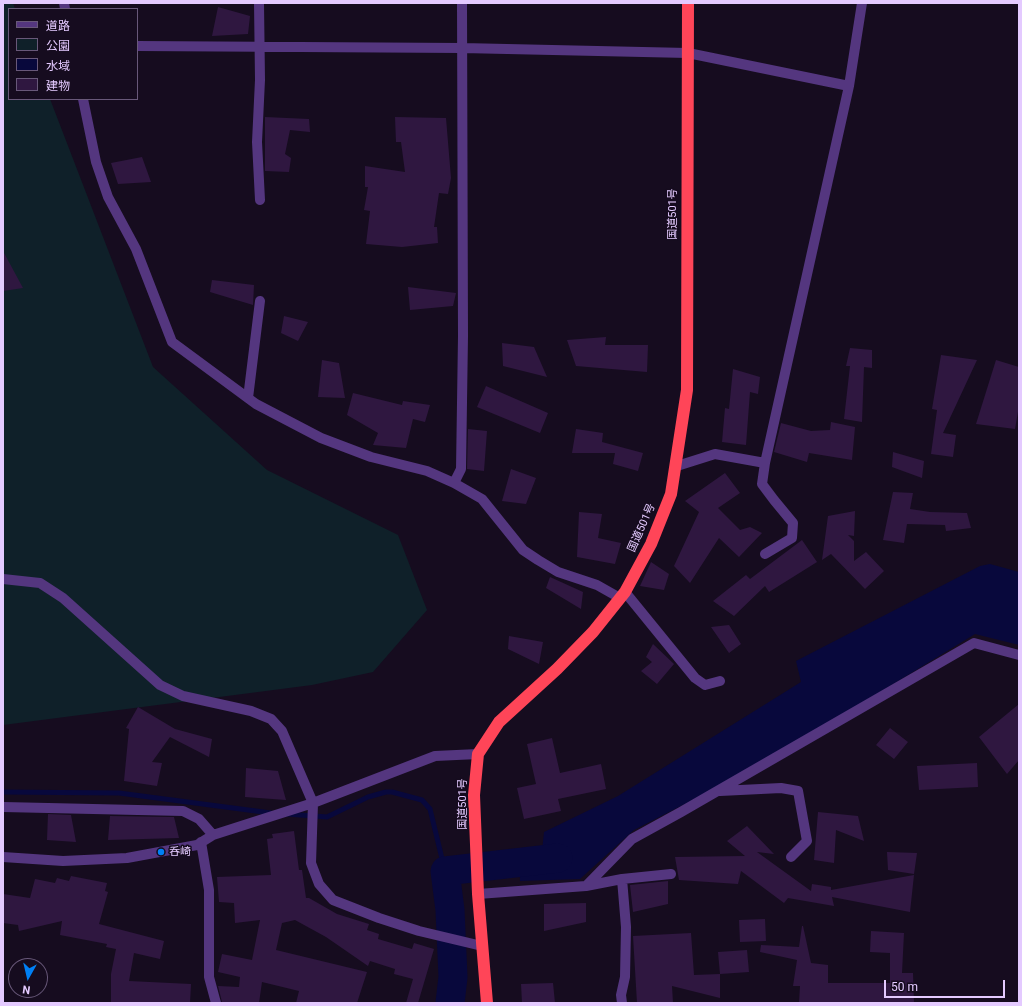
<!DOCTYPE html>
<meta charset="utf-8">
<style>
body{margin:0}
#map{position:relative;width:1022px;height:1006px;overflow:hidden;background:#160c1f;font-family:Roboto,"Noto Sans JP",sans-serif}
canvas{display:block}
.frame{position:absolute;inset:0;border:4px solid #e4caff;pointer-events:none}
.legend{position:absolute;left:8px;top:8px;width:130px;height:92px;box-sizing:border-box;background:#160c1f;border:1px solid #685879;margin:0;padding:5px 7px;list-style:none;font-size:12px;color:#e4caff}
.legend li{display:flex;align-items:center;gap:8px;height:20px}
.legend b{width:20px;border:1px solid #685879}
.north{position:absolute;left:8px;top:958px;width:40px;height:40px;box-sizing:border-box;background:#160c1f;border:1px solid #685879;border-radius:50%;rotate:188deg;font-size:11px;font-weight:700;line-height:16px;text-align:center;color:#e4caff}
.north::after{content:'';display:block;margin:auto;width:14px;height:18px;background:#0080f5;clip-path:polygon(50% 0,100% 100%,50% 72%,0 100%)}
.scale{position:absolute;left:884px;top:980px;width:121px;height:18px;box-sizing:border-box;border:2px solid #e4caff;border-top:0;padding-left:5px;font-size:12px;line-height:14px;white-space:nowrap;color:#e4caff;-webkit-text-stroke:3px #160c1f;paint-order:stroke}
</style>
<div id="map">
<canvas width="1022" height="1006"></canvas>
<div class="frame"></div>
<ul class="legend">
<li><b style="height:5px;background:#54367f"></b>道路</li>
<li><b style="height:11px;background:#0f2029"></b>公園</li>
<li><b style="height:11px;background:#08083c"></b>水域</li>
<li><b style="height:11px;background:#2f1740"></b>建物</li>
</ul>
<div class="north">N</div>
<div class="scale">50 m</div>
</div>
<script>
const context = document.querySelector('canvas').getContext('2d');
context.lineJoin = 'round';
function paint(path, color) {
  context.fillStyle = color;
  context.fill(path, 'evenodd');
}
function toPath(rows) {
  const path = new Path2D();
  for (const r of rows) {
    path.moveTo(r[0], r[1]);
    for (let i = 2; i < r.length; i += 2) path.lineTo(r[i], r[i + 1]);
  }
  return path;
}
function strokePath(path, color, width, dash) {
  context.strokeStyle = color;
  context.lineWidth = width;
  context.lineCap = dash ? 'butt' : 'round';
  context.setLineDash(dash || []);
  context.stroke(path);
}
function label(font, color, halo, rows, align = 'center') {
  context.font = font + ' Roboto,"Noto Sans JP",sans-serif';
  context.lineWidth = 3;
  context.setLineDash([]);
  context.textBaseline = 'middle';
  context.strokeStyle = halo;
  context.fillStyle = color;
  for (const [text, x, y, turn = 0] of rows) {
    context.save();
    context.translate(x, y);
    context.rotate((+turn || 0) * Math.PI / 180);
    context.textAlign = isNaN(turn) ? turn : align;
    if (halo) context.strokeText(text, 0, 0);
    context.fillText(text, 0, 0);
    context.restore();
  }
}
const green = toPath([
 [3,3,13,3,15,9,9,9,9,99,50,99,153,367,267,470,398,535,427,610,373,672,312,685,3,725]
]);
const water = toPath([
 [990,564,1019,572,1019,645,975,634,761,765,634,830,580,879,520,881,519,853,542,851,544,832,618,796,801,682,796,661,980,566]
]);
const stream = toPath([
 [3,792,119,793,271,813],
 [287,814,327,817,368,797,386,792,392,792,422,800,430,809,445,871]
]);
const river = toPath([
 [450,1003,453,977,450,910,445,871,558,858]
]);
const building = toPath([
 [218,7,250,16,248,34,212,36],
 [265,117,309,119,310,132,290,130,285,154,291,158,289,172,265,171],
 [395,117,446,118,451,178,448,194,439,193,434,227,437,227,438,243,402,247,366,244,370,211,364,210,368,187,365,187,365,166,405,172,401,142,396,142],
 [142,157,151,182,118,184,111,163],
 [3,251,23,288,3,291],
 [212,280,254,285,253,305,210,292],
 [408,287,456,293,453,306,410,310],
 [284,316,308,322,298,341,281,333],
 [606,337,605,345,648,345,647,372,576,366,567,340],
 [502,343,534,347,547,377,503,366],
 [850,348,872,350,872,368,864,367,862,422,844,419,850,366,846,366],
 [941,355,977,360,943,433,956,435,953,457,931,454,937,410,932,409],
 [322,360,339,363,345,398,318,397],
 [996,360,1019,367,1019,406,1015,429,976,424],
 [733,369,760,377,758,394,750,392,746,445,722,442,725,408,729,409],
 [486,386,548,413,540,433,477,407],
 [353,393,402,405,403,401,430,405,425,422,413,419,406,448,373,445,378,433,347,415],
 [831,422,855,427,852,460,809,453,807,462,774,452,781,423,811,431,830,430],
 [468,429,487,431,484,471,467,469],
 [576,429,603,433,602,442,643,453,638,471,613,464,615,453,572,453],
 [893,452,924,461,922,478,892,467],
 [511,469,536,478,526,504,502,501],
 [725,473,740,493,718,508,740,530,750,527,762,533,739,557,719,538,690,583,674,566,699,512,685,501],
 [893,492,913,493,910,509,930,512,967,513,971,528,946,531,945,525,907,524,904,543,883,540],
 [855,511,854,536,848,535,854,541,854,561,866,552,884,571,865,589,831,554,822,560,828,516],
 [579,512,602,514,598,538,621,543,615,564,577,557],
 [802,540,817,562,769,592,765,586,734,616,713,601,746,575,750,579],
 [651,562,669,574,664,590,640,586],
 [550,577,583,592,581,609,546,588],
 [729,625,741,644,729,653,711,627],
 [509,636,543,642,539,664,508,649],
 [653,644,674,664,657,684,641,671,652,662,646,657],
 [1019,704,1019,760,1007,774,979,737],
 [138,707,175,729,212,739,209,757,170,737,152,762,162,763,157,786,124,781,129,729,126,728],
 [890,728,908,742,894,759,876,745],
 [552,738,560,773,601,764,606,789,558,799,561,811,524,819,517,788,536,784,527,744],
 [977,763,978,787,919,790,917,766],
 [246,768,278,771,286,800,245,797],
 [818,812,858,816,864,841,836,830,834,863,814,860],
 [48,814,71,815,76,842,47,840],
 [110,816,174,817,179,838,108,840],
 [747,826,774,854,757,852,811,891,812,884,831,887,831,890,914,875,910,912,832,897,834,906,788,898,784,903,741,871,738,884,679,880,675,857,745,856,727,841],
 [294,831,299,870,302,870,306,898,309,898,337,914,369,924,367,930,379,934,378,939,412,949,414,943,434,949,418,1003,406,1003,413,979,394,974,395,969,370,961,368,966,326,937,295,920,282,923,276,950,367,972,357,1003,296,1003,299,991,262,982,259,1003,222,1002,218,986,239,987,240,977,218,972,222,954,252,960,260,920,235,923,234,903,219,902,217,877,271,875,267,839,273,838,272,834],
 [887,852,917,853,914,874,888,870],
 [71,876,107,883,105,891,108,892,99,924,164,941,160,959,134,953,129,981,191,984,190,1003,111,1003,111,974,116,949,106,947,107,944,60,935,62,921,19,931,18,925,3,923,3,894,30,898,35,879,55,883,57,878,69,881],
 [668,881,668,904,633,912,630,885],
 [586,903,586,922,544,931,544,904],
 [765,919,766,941,740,942,739,920],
 [802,926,803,926,811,963,828,965,828,983,890,983,890,953,870,952,871,931,904,933,902,973,913,973,914,1003,799,1003,800,986,793,986,797,960,760,952,761,945,799,947],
 [691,933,694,975,720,974,720,998,672,986,673,1003,637,1003,633,936],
 [747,950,749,972,720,974,718,952],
 [553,983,555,1003,522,1003,521,984]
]);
const minor = toPath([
 [64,3,65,9],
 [259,3,260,80,257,142,260,200],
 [137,46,462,48,688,53,849,86],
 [83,99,96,162,108,197,136,249,172,342,256,404,321,438,371,457,427,471,454,483,482,499,523,550,538,560,558,572,597,585,620,598],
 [248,398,260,301],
 [677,466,715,454,765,463,849,86,862,3],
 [454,483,461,469,463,336,462,3],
 [765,554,792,538,793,523,774,500,762,484,765,463],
 [3,579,40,583,63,598,160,685,183,696,251,711,271,719,282,731,313,803,311,863,319,884,333,900,379,918,419,931,482,946],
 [625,592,695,678,705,685,720,681],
 [720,791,781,788,798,791,807,841,791,857],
 [3,807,183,811,199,819,213,835],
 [201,842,209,890,209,977,216,1003],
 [3,857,63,861,127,858,197,845,213,835,313,803,435,756,478,754],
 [586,886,622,879],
 [478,894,586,886,632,839,681,812,974,643,1019,655],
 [622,1003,621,995,625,977,626,927,622,879,671,874]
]);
const highway = toPath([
 [487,1003,478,894,474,795,478,754,499,722,557,669,593,632,625,592,651,544,671,494,687,390,688,3]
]);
const markers = [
 [161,852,4,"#0080f5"]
];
const streetNames = [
 ["国道501号",673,214,-90],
 ["国道501号",642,528,-66],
 ["国道501号",463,804,-90]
];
const poiNames = [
 ["呑崎",169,852]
];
paint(green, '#0f2029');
paint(water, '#08083c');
strokePath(stream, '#08083c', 5);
strokePath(river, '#08083c', 29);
paint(building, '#2f1740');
strokePath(minor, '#54367f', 10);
strokePath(highway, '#ff4558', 12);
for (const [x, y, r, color] of markers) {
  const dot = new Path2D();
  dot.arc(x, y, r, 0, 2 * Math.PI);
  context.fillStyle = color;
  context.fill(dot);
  strokePath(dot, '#160c1f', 1.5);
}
label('11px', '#e4caff', '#160c1f', streetNames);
label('11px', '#e4caff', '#160c1f', poiNames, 'left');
</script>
